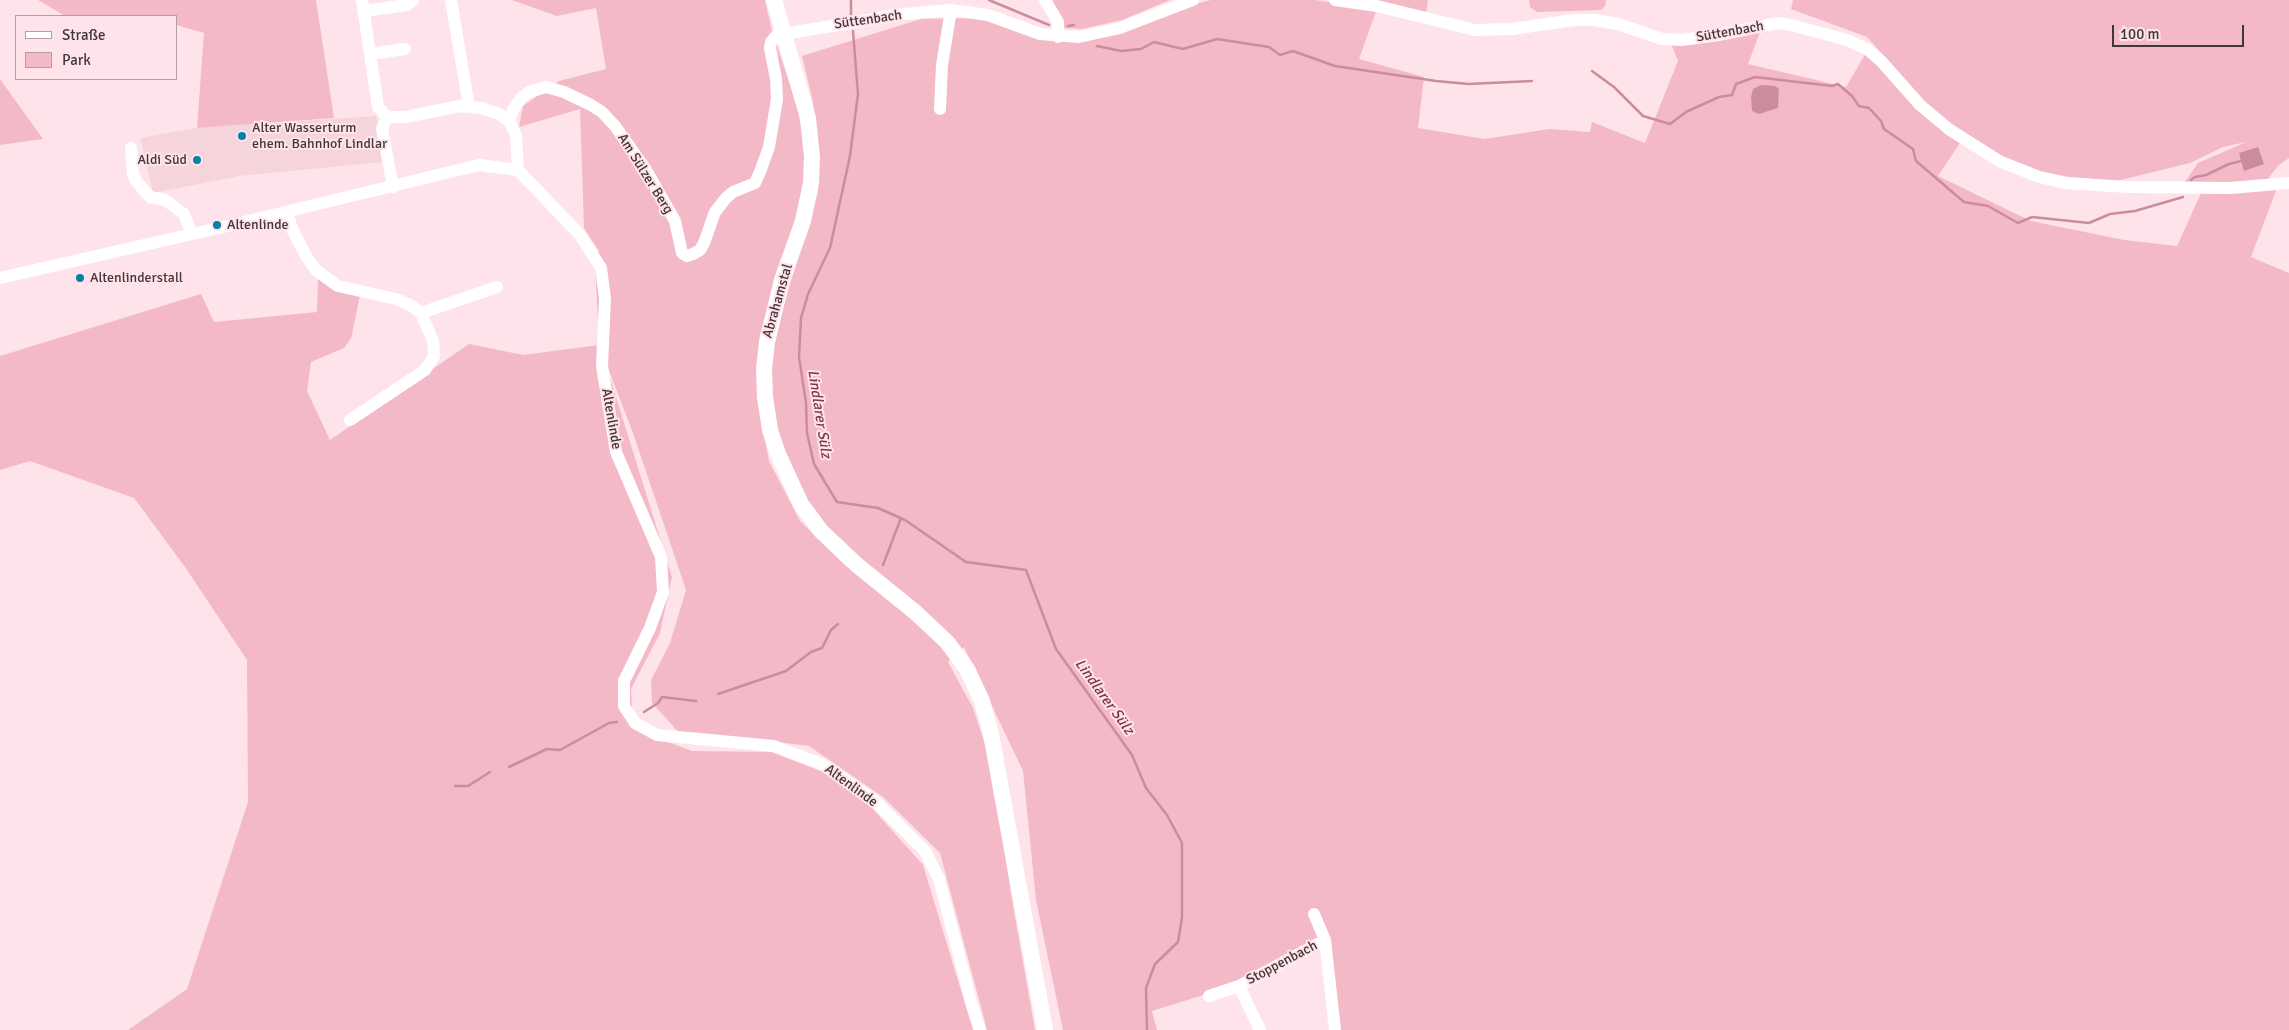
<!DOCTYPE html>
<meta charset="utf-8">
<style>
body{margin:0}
#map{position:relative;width:2289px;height:1030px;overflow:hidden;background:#fee4ea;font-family:Signika,sans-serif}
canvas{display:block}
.legend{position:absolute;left:15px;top:15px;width:162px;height:65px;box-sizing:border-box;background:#fee4ea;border:1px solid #b39ea3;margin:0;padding:6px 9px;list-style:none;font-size:15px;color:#423639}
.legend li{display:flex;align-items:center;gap:10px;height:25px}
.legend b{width:25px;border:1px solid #b39ea3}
.scale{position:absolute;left:2112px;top:25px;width:132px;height:22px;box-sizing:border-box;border:2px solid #423639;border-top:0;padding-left:6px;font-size:15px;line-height:18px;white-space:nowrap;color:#423639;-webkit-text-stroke:4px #fee4ea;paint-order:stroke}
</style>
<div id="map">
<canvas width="2289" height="1030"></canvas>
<ul class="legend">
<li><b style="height:6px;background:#fff"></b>Straße</li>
<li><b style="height:14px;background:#f3b9c7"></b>Park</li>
</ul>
<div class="scale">100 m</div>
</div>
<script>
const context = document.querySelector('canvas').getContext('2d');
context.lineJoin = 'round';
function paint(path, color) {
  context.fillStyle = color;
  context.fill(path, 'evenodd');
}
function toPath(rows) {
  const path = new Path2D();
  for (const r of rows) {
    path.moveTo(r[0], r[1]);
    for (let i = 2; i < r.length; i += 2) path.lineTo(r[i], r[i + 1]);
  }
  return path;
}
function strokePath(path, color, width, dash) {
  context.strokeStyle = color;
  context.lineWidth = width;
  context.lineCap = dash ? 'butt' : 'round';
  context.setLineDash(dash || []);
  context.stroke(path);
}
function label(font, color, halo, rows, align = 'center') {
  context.font = font + ' Signika,sans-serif';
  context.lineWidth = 4;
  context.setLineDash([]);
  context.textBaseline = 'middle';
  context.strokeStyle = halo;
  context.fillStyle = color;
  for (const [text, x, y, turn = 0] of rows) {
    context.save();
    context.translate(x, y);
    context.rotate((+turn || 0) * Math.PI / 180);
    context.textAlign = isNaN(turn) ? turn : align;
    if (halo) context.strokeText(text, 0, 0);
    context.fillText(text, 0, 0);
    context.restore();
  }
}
const built = toPath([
 [376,116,383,162,239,176,153,193,140,138,197,128]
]);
const green = toPath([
 [38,0,316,0,334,118,197,128,204,33,176,25,176,16,65,16],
 [512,0,765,0,772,31,798,108,806,159,800,210,760,334,757,397,769,461,800,521,847,567,857,558,811,510,778,434,771,384,773,340,818,192,818,146,813,102,802,56,921,19,980,18,1054,38,1211,0,1315,0,1377,9,1359,59,1424,77,1418,128,1485,139,1549,129,1590,132,1592,122,1645,143,1678,61,1670,41,1762,27,1748,64,1846,87,1867,51,1962,140,1938,176,2031,221,2124,240,2177,246,2202,191,2277,188,2251,257,2289,273,2289,1030,1338,1030,1326,941,1252,980,1152,1011,1157,1030,1063,1030,1036,900,1023,771,964,647,948,662,973,708,991,762,1012,900,1035,1030,987,1030,940,853,883,797,809,746,744,738,682,736,652,703,651,680,670,643,686,590,633,433,603,355,672,577,660,633,631,689,633,729,692,751,771,752,823,772,872,808,923,865,973,1030,128,1030,187,989,248,802,247,660,185,567,134,498,30,461,0,470,0,356,201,294,214,322,317,312,318,276,360,296,351,338,344,348,311,362,307,391,330,440,469,344,523,355,599,345,595,261,599,251,584,228,580,109,519,127,523,106,559,81,606,69,596,8,557,16],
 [1047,0,1170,0,1122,20,1082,29,1063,28],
 [1368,0,1428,0,1426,13],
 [1529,0,1606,0,1605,6,1601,10,1537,12,1530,7],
 [1793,0,2289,0,2289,158,2279,165,2270,176,2267,183,2184,183,2198,163,2246,142,2223,147,2190,163,2117,181,2070,177,2040,171,2004,157,1947,121,1927,104,1867,37,1791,9],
 [0,79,43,139,0,145]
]);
const water = toPath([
 [1761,85,1775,86,1779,89,1778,108,1759,114,1752,111,1751,97,1753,89],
 [2258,147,2264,164,2244,171,2239,153]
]);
const stream = toPath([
 [851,0,851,16],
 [989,0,1049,25],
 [1068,26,1074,25],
 [853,31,858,94,850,156,830,248,808,294,801,318,799,357,806,403,807,433,814,464,837,502,878,508,905,520,966,562,1026,570,1056,649,1132,755,1146,788,1167,815,1182,843,1182,917,1178,942,1155,964,1146,988,1147,1030],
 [1097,46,1121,51,1141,49,1154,42,1183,49,1217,39,1269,47,1280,55,1293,51,1335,66,1436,81,1469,84,1532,81],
 [1592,71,1614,87,1643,116,1670,124,1686,112,1719,97,1732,95,1736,84,1755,77,1832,86,1838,84,1852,96,1859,106,1869,108,1881,121,1884,129,1913,149,1916,161,1964,202,1988,206,2018,223,2032,217,2089,223,2110,214,2135,211,2183,197],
 [2191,180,2195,177,2206,175,2229,164,2241,161],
 [883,565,901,518],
 [718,694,786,671,811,652,822,648,831,630,838,624],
 [644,712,658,703,662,697,696,701],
 [509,767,547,749,560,750,609,723,617,722],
 [455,786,468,786,490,772]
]);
const minor = toPath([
 [362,0,378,107,387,117,406,117,460,106,481,108,499,114,509,121],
 [451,0,469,107],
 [1045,0,1058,22,1058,37],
 [1335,0,1377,6,1475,30,1512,29,1574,20,1595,20,1618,24,1662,39,1682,40,1718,35,1778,23,1791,25,1847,40,1867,49,1881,61,1920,105,1950,130,1999,161,2039,177,2065,183,2128,187,2230,188,2289,183],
 [363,11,407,5,413,0],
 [370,54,405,49],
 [940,109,942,65,951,10],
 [387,117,382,129,393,187],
 [131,148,133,175,136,181,150,197,165,200,184,214,192,234],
 [518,170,516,135,509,121,513,110,521,98,529,92,546,87,564,92,591,105,602,112,615,126,646,170,675,221,682,253,687,256,693,254,700,250,704,243,715,212,726,198,733,192,755,183,760,172,769,147,777,99,776,79,770,48,771,42,777,35,904,14,951,10,988,15,1040,34,1079,37,1120,28,1193,0],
 [287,212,292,229,306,256,317,271,338,286,396,299,412,306,421,313,433,341,434,356,425,370,350,420],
 [0,278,219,228,479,165,518,170,580,235,601,268,605,298,602,366,616,452,661,557,663,592,650,628,624,681,624,706,635,723,657,735,774,746,822,764,874,800,925,851,939,879,972,1005,980,1030],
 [421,313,497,287],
 [1314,914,1325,940,1335,1030],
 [1239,986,1260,1030],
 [1209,996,1239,986,1325,940]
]);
const major = toPath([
 [774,0,808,118,812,157,811,183,803,221,782,280,767,342,764,369,765,397,770,430,778,454,801,504,821,531,857,565,915,612,947,642,967,669,982,701,991,734,1045,1030]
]);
const markers = [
 [242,136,5,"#0680a6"],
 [197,160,5,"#0680a6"],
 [217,225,5,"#0680a6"],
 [80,278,5,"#0680a6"]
];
const streetNames = [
 ["Süttenbach",868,20,-8],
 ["Süttenbach",1730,32,-10],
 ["Am Sülzer Berg",645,174,58],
 ["Abrahamstal",778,301,-74],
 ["Altenlinde",611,419,80],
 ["Altenlinde",851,786,36],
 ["Stoppenbach",1282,963,-28]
];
const poiNames = [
 ["Alter Wasserturm",252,128],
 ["ehem. Bahnhof Lindlar",252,144],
 ["Aldi Süd",187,160,"right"],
 ["Altenlinde",227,225],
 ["Altenlinderstall",90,278]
];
const waterNames = [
 ["Lindlarer Sülz",819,414,81],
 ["Lindlarer Sülz",1104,697,54]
];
paint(built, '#f5d4db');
paint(green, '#f3b9c7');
paint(water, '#cb8c9d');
strokePath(stream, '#cb8c9d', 2.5);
strokePath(minor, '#fff', 12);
strokePath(major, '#fff', 16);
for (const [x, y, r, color] of markers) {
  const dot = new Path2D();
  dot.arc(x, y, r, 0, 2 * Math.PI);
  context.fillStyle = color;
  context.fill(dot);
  strokePath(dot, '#fee4ea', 2);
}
label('14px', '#423639', '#fee4ea', streetNames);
label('14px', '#423639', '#fee4ea', poiNames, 'left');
label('italic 15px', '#81344e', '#fee4ea', waterNames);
</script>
